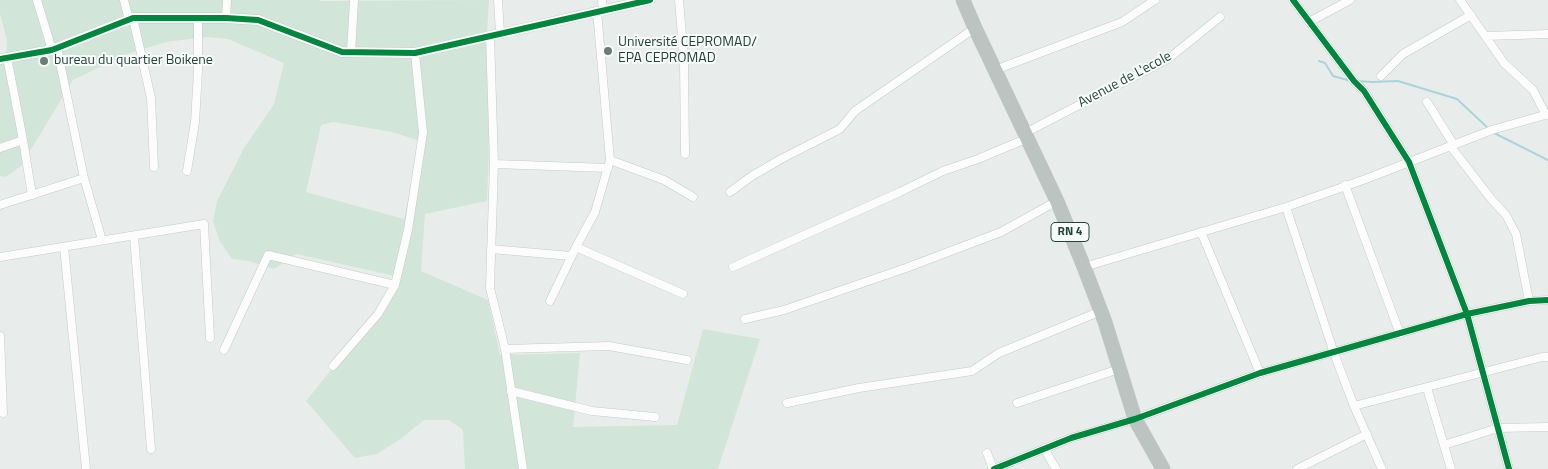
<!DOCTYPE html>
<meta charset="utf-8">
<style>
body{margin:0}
canvas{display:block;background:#e8edeb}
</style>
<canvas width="1548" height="469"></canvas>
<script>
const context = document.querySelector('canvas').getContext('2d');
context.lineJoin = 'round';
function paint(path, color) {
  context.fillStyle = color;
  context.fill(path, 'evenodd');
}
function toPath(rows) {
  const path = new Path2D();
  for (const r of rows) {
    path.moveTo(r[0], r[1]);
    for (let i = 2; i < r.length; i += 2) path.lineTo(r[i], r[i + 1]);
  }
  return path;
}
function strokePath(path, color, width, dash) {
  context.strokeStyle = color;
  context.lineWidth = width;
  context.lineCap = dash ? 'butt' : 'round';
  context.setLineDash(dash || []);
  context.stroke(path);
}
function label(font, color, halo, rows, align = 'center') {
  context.font = font + ' "Titillium Web",sans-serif';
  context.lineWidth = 4;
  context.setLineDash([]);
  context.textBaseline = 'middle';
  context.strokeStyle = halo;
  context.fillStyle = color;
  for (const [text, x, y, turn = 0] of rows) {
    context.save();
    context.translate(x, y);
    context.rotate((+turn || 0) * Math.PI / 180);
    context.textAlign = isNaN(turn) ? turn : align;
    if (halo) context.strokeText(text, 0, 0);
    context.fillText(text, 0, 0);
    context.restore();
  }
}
const green = toPath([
 [0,0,319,0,321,1,489,0,487,32,489,151,487,201,425,214,421,271,488,300,500,355,580,353,573,427,677,425,703,329,760,339,718,469,465,469,463,430,449,420,424,420,402,438,377,454,355,458,306,401,336,364,375,313,395,276,296,254,274,269,249,261,232,259,220,242,213,221,217,201,244,148,274,104,284,63,228,39,206,37,166,42,127,54,73,80,21,166,6,177,0,176,0,64,6,61,7,40,0,14],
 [333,122,392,132,420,141,404,219,306,192,321,125]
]);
const stream = toPath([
 [1319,61,1325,63,1333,76,1351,81],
 [1358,81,1372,82,1398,81,1457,99,1489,129],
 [1494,133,1548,160]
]);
const street = toPath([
 [37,0,52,50],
 [124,0,129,20],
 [498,0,500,33],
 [602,0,603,10],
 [679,0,684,60,685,154],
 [1293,0,1354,81,1364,91,1409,162,1467,314,1509,469],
 [1460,0,1504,63,1533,90,1546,115],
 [133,18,151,98,154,167],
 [226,18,227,0],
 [1309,22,1350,0],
 [490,36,494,164,490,288,505,349,523,469],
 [1486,36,1548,34],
 [57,48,84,178,102,240],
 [351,53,354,0],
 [7,57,23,140,32,195],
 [995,70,1122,22,1155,0],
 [1381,76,1403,54,1471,15],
 [1427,102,1454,145],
 [1025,133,1168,59,1220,17],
 [1451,147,1492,200,1506,215,1516,234,1529,301],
 [0,148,23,140],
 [610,160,664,180,693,197],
 [494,164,608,168],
 [187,171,195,122,198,71,198,18],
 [1345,185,1400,334],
 [730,192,752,176,781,159,840,129,855,111,975,28],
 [0,205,84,178],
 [1286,207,1334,353,1354,406,1382,469],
 [1201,232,1260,373],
 [134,236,151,449],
 [64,247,86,469],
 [576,247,683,294],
 [491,249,571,256],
 [0,257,204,224,210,338],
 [733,267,900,192,943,171,978,159,1028,138],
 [1084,267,1286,207,1363,180,1492,130,1548,114],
 [550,301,576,247,595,212,610,160,597,11],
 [745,319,784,310,906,268,1001,232,1057,201],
 [0,336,3,413],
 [505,349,609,346,687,360],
 [224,350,268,255,395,285],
 [333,366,378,314,395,285,408,230,423,133,415,53],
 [1427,388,1451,469],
 [511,391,592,411,655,417],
 [787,403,859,388,972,371,999,353,1101,311],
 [1017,403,1119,369],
 [1354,406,1542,357,1548,357],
 [1444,445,1498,428,1548,427],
 [1044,448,1056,469],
 [987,453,993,469],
 [994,469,1071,438,1135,419,1260,373,1467,314,1529,301,1548,300],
 [1297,469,1367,434]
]);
const secondary = toPath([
 [0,59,52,50,133,18,226,18,258,20,342,52,415,53,650,0]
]);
const highway = toPath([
 [963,0,975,28,1057,201,1084,267,1105,322,1135,419,1163,469]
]);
const cycleway = toPath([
 [1293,0,1354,81,1364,91,1409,162,1467,314,1509,469],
 [0,59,52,50,133,18,226,18,258,20,342,52,415,53,650,0],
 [994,469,1071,438,1135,419,1260,373,1467,314,1529,301,1548,300]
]);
const markers = [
 [608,51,5,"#697e78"],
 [44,61,5,"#697e78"]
];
const shields = [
 [1070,232,38]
];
const shieldNames = [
 ["RN 4",1070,232]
];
const poiNames = [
 ["Université CEPROMAD/",618,43],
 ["EPA CEPROMAD",618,59],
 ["bureau du quartier Boikene",54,61]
];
const streetNames = [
 ["Avenue de L'ecole",1125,80,-28]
];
paint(green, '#d1e6d8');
strokePath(stream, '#a9d4db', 2);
strokePath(street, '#c5cac8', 9);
strokePath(secondary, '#c3cbc8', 11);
strokePath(highway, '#c3ccc9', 15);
strokePath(street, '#fcfcfc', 8);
strokePath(secondary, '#fcfcfc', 10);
strokePath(highway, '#bcc4c2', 14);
strokePath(cycleway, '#00873e', 6);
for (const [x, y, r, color] of markers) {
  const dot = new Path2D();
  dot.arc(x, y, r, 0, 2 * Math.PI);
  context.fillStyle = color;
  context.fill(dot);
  strokePath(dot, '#f7fbf9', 2);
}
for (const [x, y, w] of shields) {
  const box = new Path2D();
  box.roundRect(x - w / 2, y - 9.5, w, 19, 4);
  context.fillStyle = '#f7fbf9';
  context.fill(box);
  strokePath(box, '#24423a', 1);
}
label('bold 12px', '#24423a', null, shieldNames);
label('14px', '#24423a', '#f7fbf9', poiNames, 'left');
label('14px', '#24423a', '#f7fbf9', streetNames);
</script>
